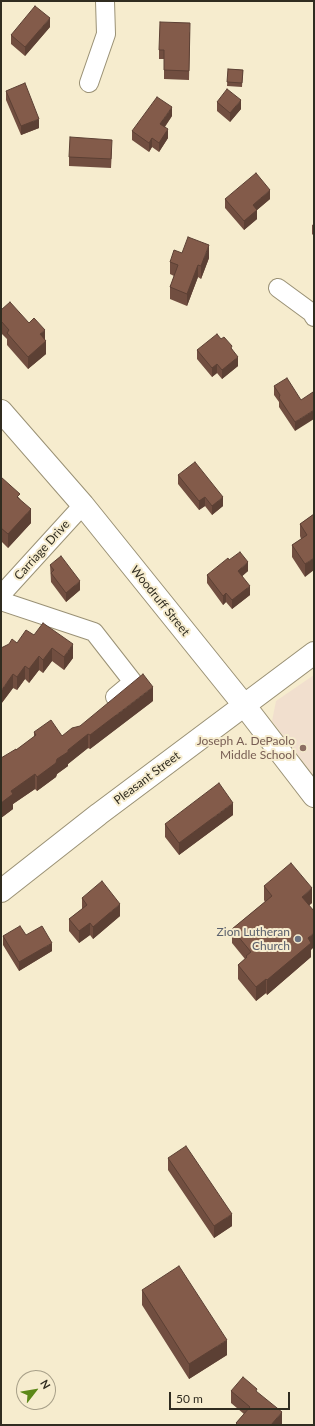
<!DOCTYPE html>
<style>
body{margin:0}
#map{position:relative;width:315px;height:1426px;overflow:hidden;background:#f6ecce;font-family:Lato,sans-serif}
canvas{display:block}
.frame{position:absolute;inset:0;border:2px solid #302c20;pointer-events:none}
.north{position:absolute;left:16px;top:1370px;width:40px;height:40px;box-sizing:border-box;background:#f6ecce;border:1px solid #a79f88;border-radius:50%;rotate:59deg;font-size:11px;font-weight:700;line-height:16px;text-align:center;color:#302c20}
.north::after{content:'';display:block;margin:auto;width:14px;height:18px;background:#5c8818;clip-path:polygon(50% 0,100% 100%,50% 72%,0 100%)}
.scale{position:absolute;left:169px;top:1392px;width:121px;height:18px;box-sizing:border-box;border:2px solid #302c20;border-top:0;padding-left:5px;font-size:12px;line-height:14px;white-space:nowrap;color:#302c20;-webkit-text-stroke:3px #f6ecce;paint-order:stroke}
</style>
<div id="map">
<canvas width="315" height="1426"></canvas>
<div class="frame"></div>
<div class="north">N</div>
<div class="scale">50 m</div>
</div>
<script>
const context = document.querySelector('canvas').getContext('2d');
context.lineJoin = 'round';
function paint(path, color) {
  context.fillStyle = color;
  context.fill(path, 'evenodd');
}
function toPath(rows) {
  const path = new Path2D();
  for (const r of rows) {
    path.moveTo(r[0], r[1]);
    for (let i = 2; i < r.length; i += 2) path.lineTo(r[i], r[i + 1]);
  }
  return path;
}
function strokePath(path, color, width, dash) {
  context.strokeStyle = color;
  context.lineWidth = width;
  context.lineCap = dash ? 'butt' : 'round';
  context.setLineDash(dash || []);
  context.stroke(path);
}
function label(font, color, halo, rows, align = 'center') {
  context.font = font + ' Lato,sans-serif';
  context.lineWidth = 4;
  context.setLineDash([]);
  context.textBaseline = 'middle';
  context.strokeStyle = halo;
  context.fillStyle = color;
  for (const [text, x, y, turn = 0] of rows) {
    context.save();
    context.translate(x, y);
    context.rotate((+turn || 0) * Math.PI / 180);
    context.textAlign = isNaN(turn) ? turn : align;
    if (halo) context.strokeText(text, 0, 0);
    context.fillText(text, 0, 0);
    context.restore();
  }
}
const education = toPath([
 [314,675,314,776,272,721,276,701]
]);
const minor = toPath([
 [89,83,106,34,105,1],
 [278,288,312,313,314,317],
 [1,595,83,505],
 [1,601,94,632,133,682,115,697]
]);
const tertiary = toPath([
 [1,411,83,505,244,705,314,796],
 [1,891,99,814,314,653]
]);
const wall = toPath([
 [50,27,25,56,11,44,11,35],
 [190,32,189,80,164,79,164,59,159,59,159,50],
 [228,69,243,70,242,87,227,86],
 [6,91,39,128,21,135,6,100],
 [217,102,241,109,230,122,217,111],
 [172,116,165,127,168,138,159,152,152,147,149,152,132,140,132,131],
 [112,149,111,168,69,166,69,157],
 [225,199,270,199,257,210,257,219,244,230,225,208],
 [314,224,314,236,312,234,312,225],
 [182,253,209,258,201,279,198,277,187,306,170,299,170,287,174,276,170,274,170,262],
 [1,321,45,340,46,354,28,369,7,345,7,339,1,333],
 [221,339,232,349,238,366,222,379,217,373,212,377,197,359,197,350],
 [274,386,301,400,295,431,279,407,279,402,274,395],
 [178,475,223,506,212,515,205,506,199,510,178,484],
 [1,477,20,499,31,523,8,548,1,541],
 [314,514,305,577,292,557,292,545,301,539,300,536,300,524],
 [229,560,248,571,242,576,250,595,232,609,226,602,223,605,207,583,207,575],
 [50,565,80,590,66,602,51,582],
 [34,635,73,658,64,670,52,661,43,673,39,670,29,683,25,679,17,690,13,688,1,704,17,643],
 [153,701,90,749,88,748,68,764,68,766,57,774,56,777,37,791,35,789,13,804,13,809,1,818,16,750,34,737,34,732,62,736],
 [233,815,179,855,165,837,165,824],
 [264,886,312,903,309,905,311,957,267,995,266,993,256,1001,238,979,238,965,245,959,232,943,232,929,265,902,264,900],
 [82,898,120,916,93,939,90,935,79,943,69,931,69,919,82,909],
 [26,935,52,951,19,971,3,945,3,936],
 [168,1158,232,1226,214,1238,168,1170],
 [142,1290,227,1355,189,1379,142,1305],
 [231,1391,257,1392,282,1425,236,1425,236,1423,244,1414,231,1403]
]);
const shadedWall = toPath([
 [50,18,50,27,25,56,25,47],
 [241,100,241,109,230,122,230,113],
 [172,107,172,116,160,133,160,124],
 [39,119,39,128,21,135,21,126],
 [168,129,168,138,159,152,159,143],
 [152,138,152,147,149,152,149,143],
 [270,190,270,199,257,210,257,219,244,230,244,221,253,205],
 [209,245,209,258,201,279,201,266],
 [198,265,198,277,187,306,187,294],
 [45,330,45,342,40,334],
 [46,341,46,354,28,369,28,357],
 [238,357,238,366,222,379,222,370],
 [217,364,217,373,212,377,212,368],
 [314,410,314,419,295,431,295,422],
 [205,497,205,506,199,510,199,501],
 [223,497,223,506,212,515,212,506],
 [31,509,31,523,8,548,8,534],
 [314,558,314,570,305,577,305,564],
 [248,562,248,571,238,580,238,571],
 [80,581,80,590,66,602,66,593],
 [250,586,250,595,232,609,232,600],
 [226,593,226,602,223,605,223,596],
 [73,644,73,658,64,670,64,657],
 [52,648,52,661,43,673,43,660],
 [39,656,39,670,29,683,29,669],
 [25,666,25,679,17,690,17,677],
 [13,674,13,688,1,704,1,691],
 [153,687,153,701,90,749,90,735],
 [88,734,88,748,68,764,68,766,57,774,56,777,37,791,37,777,68,750],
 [35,774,35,789,13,804,13,809,1,818,1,803,11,791],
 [233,803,233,815,179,855,179,843],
 [312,888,312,903,302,912,302,897],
 [120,904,120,916,93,939,93,927],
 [90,923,90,935,79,943,79,931],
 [314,933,314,947,311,950,311,957,267,995,267,980,308,938],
 [52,943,52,951,19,971,19,962],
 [266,979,266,993,256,1001,256,987],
 [232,1214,232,1226,214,1238,214,1226],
 [227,1340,227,1355,189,1379,189,1364],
 [282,1412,282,1425,271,1425]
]);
const building = toPath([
 [35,6,50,18,25,47,11,35,35,6],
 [160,22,190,23,189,71,164,70,164,50,159,50,160,22],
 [228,69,243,70,242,83,227,82,228,69],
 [25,83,39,119,21,126,6,91,25,83],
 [227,89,241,100,230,113,217,102,227,89],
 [157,97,172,107,160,124,168,129,159,143,152,138,149,143,132,131,157,97],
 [70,137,112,140,111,159,69,157,70,137],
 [256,173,270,190,253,205,257,210,244,221,225,199,256,173],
 [188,237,209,245,201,266,198,265,187,294,170,287,178,265,170,262,174,250,182,253,188,237],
 [10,302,29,323,34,318,45,330,40,334,46,341,28,357,7,333,9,330,1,321,1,310,10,302],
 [217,334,221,339,224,337,232,346,231,348,238,357,222,370,217,364,212,368,197,350,217,334],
 [287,378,301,400,313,392,314,394,314,410,295,422,279,398,280,395,274,386,287,378],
 [195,462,223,497,212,506,205,497,199,501,178,475,195,462],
 [1,477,20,494,17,497,31,509,8,534,1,528,1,477],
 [314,514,314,558,305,564,292,545,307,535,300,524,314,514],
 [240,552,248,562,238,571,250,586,232,600,226,593,223,596,207,575,228,558,229,560,240,552],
 [61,556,80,581,66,593,51,573,54,570,50,565,61,556],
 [43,623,73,644,64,657,52,648,43,660,39,656,29,669,25,666,17,677,13,674,1,691,1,648,9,644,12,639,17,643,26,630,34,635,43,623],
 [143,674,153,687,90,735,88,734,68,750,68,752,57,759,56,763,37,777,35,774,11,791,13,794,1,803,1,758,16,749,16,750,36,735,34,732,51,720,62,736,72,728,80,726,143,674],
 [219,783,233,803,179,843,165,824,219,783],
 [291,863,312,888,302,897,314,911,314,933,308,938,311,943,267,980,266,979,256,987,238,965,247,957,246,956,251,952,232,929,272,896,264,886,291,863],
 [102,881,120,904,93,927,90,923,79,931,69,919,87,905,82,898,102,881],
 [20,926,26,935,42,926,52,943,19,962,3,936,20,926],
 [186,1146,232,1214,214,1226,168,1158,186,1146],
 [179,1266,227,1340,189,1364,142,1290,179,1266],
 [243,1377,257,1389,256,1391,282,1412,271,1425,238,1425,236,1423,250,1407,231,1391,243,1377]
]);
const markers = [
 [303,748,4,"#8d6e63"],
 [298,939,4,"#6b7280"]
];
const streetNames = [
 ["Carriage Drive",42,550,-48],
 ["Woodruff Street",160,601,51],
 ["Pleasant Street",147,778,-37]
];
const educationNames = [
 ["Joseph A. DePaolo",295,741],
 ["Middle School",295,755]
];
const worshipNames = [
 ["Zion Lutheran",290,932],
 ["Church",290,946]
];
paint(education, '#f1dfce');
strokePath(minor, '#9a9175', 20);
strokePath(tertiary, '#9a9175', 24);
strokePath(minor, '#fff', 18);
strokePath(tertiary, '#fff', 22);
paint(wall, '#714e40');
paint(shadedWall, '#5c4034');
paint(building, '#835b4a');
strokePath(building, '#5c4034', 1);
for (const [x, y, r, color] of markers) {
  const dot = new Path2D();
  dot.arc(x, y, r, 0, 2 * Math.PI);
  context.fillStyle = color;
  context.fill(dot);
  strokePath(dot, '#f6ecce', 1.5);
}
label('12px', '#302c20', '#f6ecce', streetNames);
label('12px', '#785e54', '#f6ecce', educationNames, 'right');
label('12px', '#5b616d', '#f6ecce', worshipNames, 'right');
</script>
